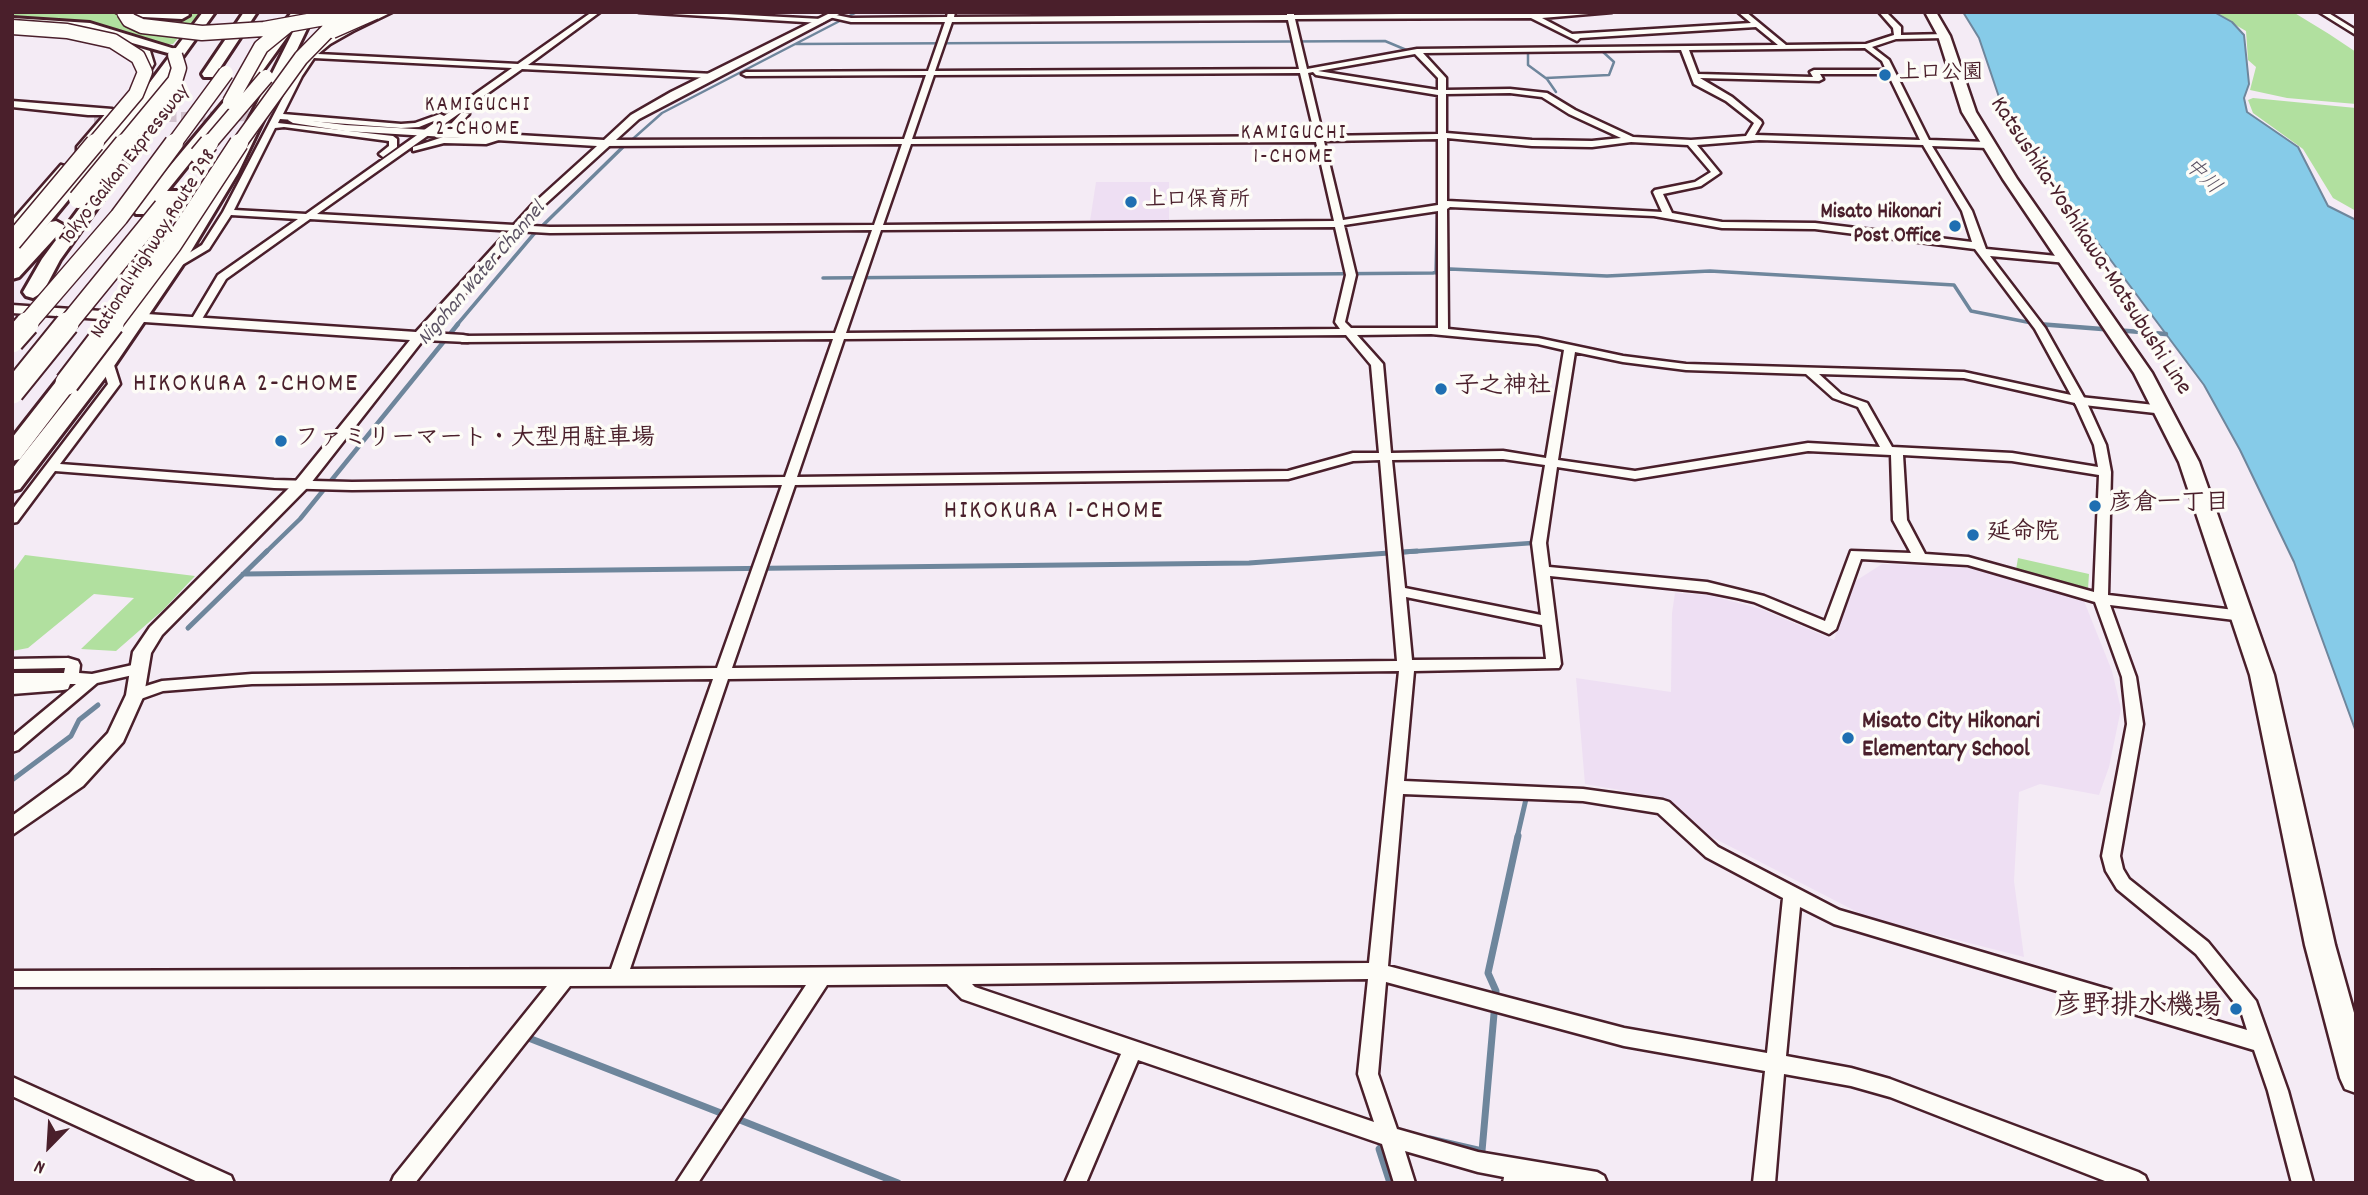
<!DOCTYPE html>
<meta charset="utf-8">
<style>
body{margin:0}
#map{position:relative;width:2368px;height:1195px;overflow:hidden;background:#f4ebf5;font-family:Dekko,sans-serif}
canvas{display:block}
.frame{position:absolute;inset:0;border:14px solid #4a1f2b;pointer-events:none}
.north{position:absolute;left:14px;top:1111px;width:70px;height:70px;-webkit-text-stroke:5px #fdfcf7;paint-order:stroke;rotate:204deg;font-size:19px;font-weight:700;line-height:28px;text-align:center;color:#4a1f2b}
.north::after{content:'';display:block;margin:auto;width:24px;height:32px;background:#4a1f2b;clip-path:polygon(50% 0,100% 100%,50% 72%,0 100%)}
</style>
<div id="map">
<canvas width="2368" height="1195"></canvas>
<div class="frame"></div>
<div class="north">N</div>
</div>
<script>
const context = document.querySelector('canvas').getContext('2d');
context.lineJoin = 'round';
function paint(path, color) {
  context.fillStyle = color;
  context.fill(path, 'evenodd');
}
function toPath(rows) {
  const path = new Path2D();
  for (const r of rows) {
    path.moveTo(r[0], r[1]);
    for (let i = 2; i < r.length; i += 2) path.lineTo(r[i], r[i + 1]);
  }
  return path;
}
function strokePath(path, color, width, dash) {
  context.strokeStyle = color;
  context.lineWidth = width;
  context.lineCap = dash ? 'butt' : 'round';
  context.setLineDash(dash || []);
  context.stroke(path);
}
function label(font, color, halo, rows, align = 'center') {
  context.font = font + ' Dekko,"Klee One",sans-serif';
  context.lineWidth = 7;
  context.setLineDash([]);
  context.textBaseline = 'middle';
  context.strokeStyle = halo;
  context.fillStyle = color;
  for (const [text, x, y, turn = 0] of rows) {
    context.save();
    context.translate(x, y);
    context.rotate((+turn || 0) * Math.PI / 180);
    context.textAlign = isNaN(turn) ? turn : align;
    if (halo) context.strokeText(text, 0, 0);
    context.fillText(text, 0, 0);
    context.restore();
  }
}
const built = toPath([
 [1096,182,1169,182,1169,221,1090,221],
 [1882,564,1974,568,2084,601,2112,671,2121,709,2109,767,2099,795,2040,784,2019,792,2014,881,2024,957,1867,917,1702,832,1666,798,1585,784,1576,678,1671,692,1672,613,1675,593,1708,595,1761,609,1834,640,1854,582]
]);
const green = toPath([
 [12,12,201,12,173,44,134,45,71,34,12,30],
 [2213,12,2293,12,2329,34,2356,52,2356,104,2287,98,2250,90,2256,67,2248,60,2246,31],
 [2253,98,2356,108,2356,211,2333,198,2303,149,2253,113,2248,100],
 [25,555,195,576,163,610,116,651,81,649,134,598,94,594,28,648,12,651,12,573],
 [2018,558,2089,574,2088,589,2016,570]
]);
const water = toPath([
 [1963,12,2214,12,2232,22,2244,35,2249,84,2244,98,2247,112,2298,147,2328,206,2356,220,2356,732,2294,562,2240,450,2204,385,2027,148,2001,103,1979,38,1963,12]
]);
const streamFar4 = toPath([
 [796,44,1385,41,1416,54],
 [1528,52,1528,65,1547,79,1556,92],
 [1546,78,1609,75,1614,62,1602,51],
 [626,145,662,113,857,12]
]);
const streamFar3 = toPath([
 [1436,273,1438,192],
 [823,278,1433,273,1450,269,1607,276,1710,271,1954,285,1971,311,2047,326],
 [456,326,533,235,627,143]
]);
const streamFar2 = toPath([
 [2038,324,2166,334],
 [265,553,300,519,458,324],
 [1392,553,1532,543]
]);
const streamFar1 = toPath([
 [243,574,1249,563,1417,551],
 [188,628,267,551],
 [12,780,71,736,79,720,98,705],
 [1517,838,1526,799]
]);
const stream = toPath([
 [526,1037,726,1115],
 [735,1118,898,1183],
 [1430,1139,1482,1151,1496,991,1488,973,1518,836],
 [1387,1142,1379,1149,1390,1183]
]);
const tertiaryTunnel = toPath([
 [94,118,253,116,293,120]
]);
const minor = toPath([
 [383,12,392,12,353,31,330,44,318,54,518,64,592,12,600,12,528,65,714,74,715,76,711,78,522,69,317,214,550,227,874,225,902,144,604,146,600,143,604,140,904,139,926,75,746,76,742,74,746,72,928,71,945,22,851,22,829,17,831,14,851,18,947,17,948,12,955,12,954,17,1287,15,1287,12,1294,12,1294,15,1612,12,1542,18,1572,34,1751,23,1738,12,1746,12,1786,45,1866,44,1894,35,1893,28,1879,12,1886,12,1901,27,1901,35,1947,34,1944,38,1896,39,1872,47,1889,60,1929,140,1988,142,1992,145,1988,148,1932,146,1972,211,1986,249,2067,257,2072,260,2067,263,1990,256,2045,328,2086,401,2106,445,2111,472,2108,595,2243,611,2250,616,2243,621,2110,605,2136,677,2143,724,2120,856,2123,869,2129,879,2208,942,2256,1001,2288,1091,2313,1183,2292,1183,2268,1091,2254,1050,1834,924,1800,907,1786,1056,1851,1068,1890,1079,2138,1172,2145,1176,2148,1183,2110,1183,1890,1097,1851,1086,1784,1074,1775,1183,1753,1183,1765,1071,1624,1046,1386,982,1378,1074,1397,1129,1478,1152,1597,1172,1604,1176,1607,1183,1536,1183,1525,1181,1525,1183,1503,1183,1504,1177,1478,1172,1405,1151,1415,1183,1394,1183,1382,1144,1138,1060,1086,1183,1065,1183,1121,1054,962,999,947,984,827,985,698,1183,676,1183,806,985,570,986,415,1183,391,1183,394,1176,547,986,12,987,12,971,611,969,713,679,252,684,163,691,135,701,130,699,127,695,130,691,162,681,252,674,717,668,782,485,352,490,274,488,55,471,17,522,12,523,12,510,108,384,101,362,107,359,113,362,120,384,60,464,274,480,352,482,785,477,833,339,462,342,457,339,462,336,835,333,872,230,550,233,310,219,226,279,199,324,191,324,190,322,218,275,298,219,231,215,209,249,177,268,168,266,202,245,223,212,294,76,309,54,324,40,383,12],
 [1531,18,1577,41,1580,38,1756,27,1778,45,1417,49,1307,69,1295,19,1531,18],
 [1288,20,1299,69,935,71,952,22,1288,20],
 [1865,48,1882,61,1886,70,1814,70,1810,72,1813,77,1698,74,1689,50,1865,48],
 [1681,50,1694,84,1726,101,1754,123,1746,136,1691,140,1633,137,1575,110,1547,93,1510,89,1446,90,1446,78,1423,53,1681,50],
 [1415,54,1438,78,1438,90,1318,71,1415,54],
 [314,58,512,68,444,116,440,114,415,123,401,124,283,114,302,76,314,58],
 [1313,72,1316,75,1438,95,1438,134,1323,136,1308,73,1313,72],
 [1300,73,1315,136,912,139,934,75,1300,73],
 [1820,74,1888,74,1920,140,1755,135,1762,123,1761,121,1732,97,1700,78,1819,81,1823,79,1820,74],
 [1510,93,1542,97,1569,114,1621,138,1592,141,1532,140,1446,133,1446,94,1510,93],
 [441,118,306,214,234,210,275,128,284,127,389,141,389,146,379,154,383,157,397,147,397,139,393,136,278,123,280,119,401,128,419,127,441,118],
 [1447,138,1532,146,1592,147,1631,142,1688,145,1711,172,1695,182,1655,190,1653,192,1662,212,1447,201,1447,138],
 [1438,139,1438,205,1343,220,1324,141,1438,139],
 [1759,140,1923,145,1962,211,1972,242,1815,223,1722,222,1672,213,1663,194,1701,186,1720,173,1697,145,1759,140],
 [1316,142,1334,221,883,225,911,144,1316,142],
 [1450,207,1654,216,1722,228,1815,229,1975,249,2035,329,2071,395,1964,372,1686,364,1623,356,1538,338,1448,329,1447,209,1450,207],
 [1438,211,1438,328,1351,328,1345,322,1356,275,1344,225,1438,211],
 [1335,227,1346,275,1335,322,1340,329,846,333,881,230,1335,227],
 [1431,334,1538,344,1564,350,1546,458,1503,451,1391,453,1383,364,1357,335,1431,334],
 [1346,335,1371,365,1379,453,1353,453,1288,471,797,477,844,339,1346,335],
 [1575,352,1623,362,1686,370,1806,374,1833,398,1858,407,1880,447,1808,443,1635,471,1558,460,1575,352],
 [1819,374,1964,378,2075,403,2094,445,2098,467,2012,453,1892,447,1867,403,1841,394,1819,374],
 [1808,451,1891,455,1893,520,1911,553,1851,551,1825,621,1764,596,1707,582,1549,567,1546,543,1557,467,1635,479,1808,451],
 [1903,455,2012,461,2099,475,2094,592,1968,557,1925,554,1907,520,1903,455],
 [1503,459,1545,465,1532,543,1541,615,1405,588,1392,460,1503,459],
 [1380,460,1397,661,732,668,795,485,1288,479,1353,461,1380,460],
 [1861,559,1968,565,2095,602,2122,677,2127,724,2102,856,2106,871,2117,889,2196,954,2241,1011,2247,1030,1839,910,1718,847,1669,802,1663,800,1583,789,1404,781,1414,671,1559,668,1561,664,1550,576,1707,592,1737,598,1754,602,1829,634,1836,629,1861,559],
 [1406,597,1542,625,1546,659,1412,660,1406,597],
 [1399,671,1369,963,630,969,728,679,1399,671],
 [1403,794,1583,801,1658,813,1706,857,1783,898,1767,1053,1624,1028,1388,966,1403,794],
 [1368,979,1358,1074,1374,1122,975,987,972,984,1368,979],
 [639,12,689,12,821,19,825,21,821,23,639,12],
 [2319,12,2327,12,2356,30,2356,35,2319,12],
 [113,40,150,51,154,64,143,83,136,81,146,64,144,54,113,44,113,40],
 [107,112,114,114,83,151,77,151,77,147,107,112],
 [462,112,469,114,460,124,499,130,508,137,486,144,444,143,413,151,413,147,443,137,486,138,497,136,451,128,451,124,462,112],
 [61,165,68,167,15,229,12,230,12,221,61,165],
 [68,658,78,661,80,665,79,673,92,674,137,664,142,665,144,669,142,673,97,683,18,750,12,752,12,737,76,684,70,684,68,689,63,690,12,694,12,684,14,683,12,683,12,673,64,673,65,668,12,669,12,659,68,658],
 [12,1077,231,1176,234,1183,200,1183,12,1096,12,1077]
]);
const tertiary = toPath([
 [832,12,843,12,639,119,541,208,430,333,463,335,468,336,468,342,423,340,307,488,162,635,151,653,144,695,123,742,83,786,12,835,12,816,69,774,108,733,126,695,133,652,150,627,295,482,410,340,12,313,12,305,416,332,533,204,597,146,345,131,293,123,288,120,289,118,345,125,604,140,631,115,671,92,832,12],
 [12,101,112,109,117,112,112,115,88,115,12,107,12,101],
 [2080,397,2164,406,2171,410,2164,414,2075,404,2075,398,2080,397]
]);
const primary = toPath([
 [1925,12,1936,12,1950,36,1976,112,2017,179,2152,373,2199,462,2274,675,2335,945,2356,1020,2356,1093,2345,1089,2340,1078,2305,945,2250,675,2179,462,2134,373,2003,179,1962,112,1938,36,1925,12]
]);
const trunk = toPath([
 [203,12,215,12,158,91,18,261,12,262,12,246,148,85,203,12],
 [303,12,315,12,238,173,182,266,114,366,20,489,12,491,12,469,100,358,164,266,222,173,303,12]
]);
const motorway = toPath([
 [117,12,187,12,189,15,182,19,123,16,117,12],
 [244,12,257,12,214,77,204,77,202,74,244,12],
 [292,12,305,12,248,91,167,191,178,191,181,195,172,207,168,226,138,277,124,277,122,273,150,226,159,200,148,214,136,214,133,210,238,85,292,12],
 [12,18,90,23,175,49,168,53,89,31,12,26,12,18],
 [119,161,127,166,60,260,43,292,33,298,26,296,23,292,42,259,113,163,119,161],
 [56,221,65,226,62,230,19,277,12,279,12,262,50,222,56,221],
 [67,377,78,383,20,459,12,461,12,438,59,378,67,377]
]);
const motorwayBridgeFar2 = toPath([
 [124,12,129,20,142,26,202,33,264,29,341,15],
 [12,27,67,31,113,41,138,57,145,72,136,94,93,145],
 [332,31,375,12],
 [230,102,261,47,288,25],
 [122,145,175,81,179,68,175,55],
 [173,145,226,73],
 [208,145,266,77],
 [238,145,301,58,346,12]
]);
const motorwayBridgeFar1 = toPath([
 [199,155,209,143],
 [78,199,124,143],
 [12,242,95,143],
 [25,326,119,217,174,143],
 [66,326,163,207],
 [111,326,172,245,239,143]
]);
const motorwayBridge = toPath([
 [12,341,27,324],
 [67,383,112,324],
 [12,392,67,324]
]);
const markers = [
 [1885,75,7,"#1f6fb2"],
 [1131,202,7,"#1f6fb2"],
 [1955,226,7,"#1f6fb2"],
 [1441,389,7,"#1f6fb2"],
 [281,441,7,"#1f6fb2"],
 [2095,506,7,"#1f6fb2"],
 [1973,535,7,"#1f6fb2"],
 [1848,738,7,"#1f6fb2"],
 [2236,1009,7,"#1f6fb2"]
];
const farPoinames = [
 ["上口公園",1899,75],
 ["上口保育所",1145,202],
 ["Misato Hikonari",1941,214,"right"],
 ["Post Office",1941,238,"right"]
];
const farNeighbourhoodnames = [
 ["KAMIGUCHI",478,107],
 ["2-CHOME",478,131],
 ["KAMIGUCHI",1294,135],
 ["1-CHOME",1294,159]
];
const farStreetnames = [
 ["Tokyo Gaikan Expressway",126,166,-52],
 ["National Highway Route 298",155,245,-58]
];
const farWaternames = [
 ["中川",2201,178,44],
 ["Nigohan Water Channel",483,275,-49]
];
const streetNames = [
 ["Katsushika-Yoshikawa-Matsubushi Line",2089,247,57]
];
const poiNames = [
 ["子之神社",1455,389],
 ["ファミリーマート・大型用駐車場",295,441],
 ["彦倉一丁目",2109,506],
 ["延命院",1987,535],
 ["Misato City Hikonari",1862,724],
 ["Elementary School",1862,752]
];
const neighbourhoodNames = [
 ["HIKOKURA 2-CHOME",246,386],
 ["HIKOKURA 1-CHOME",1054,513]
];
const nearPoinames = [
 ["彦野排水機場",2222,1009]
];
paint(built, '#eedff3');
paint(green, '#b1e09f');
paint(water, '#86cbe8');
strokePath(water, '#6e869c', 2);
strokePath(streamFar4, '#6e869c', 2.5);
strokePath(streamFar3, '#6e869c', 3.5);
strokePath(streamFar2, '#6e869c', 4.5);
strokePath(streamFar1, '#6e869c', 5);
strokePath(stream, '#6e869c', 7);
strokePath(tertiaryTunnel, '#d2c2cd', 10, [10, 4.5]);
strokePath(minor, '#4a1f2b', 5);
strokePath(tertiary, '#4a1f2b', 5);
strokePath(primary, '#4a1f2b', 5);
strokePath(trunk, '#4a1f2b', 6);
strokePath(motorway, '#4a1f2b', 6);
paint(minor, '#fdfcf7');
paint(tertiary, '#fdfcf7');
paint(primary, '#fdfcf7');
paint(trunk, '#fdfcf7');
paint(motorway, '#fdfcf7');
strokePath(motorwayBridgeFar2, '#4a1f2b', 17, []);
strokePath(motorwayBridgeFar1, '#4a1f2b', 21, []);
strokePath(motorwayBridge, '#4a1f2b', 27, []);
strokePath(motorwayBridgeFar2, '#fdfcf7', 14);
strokePath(motorwayBridgeFar1, '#fdfcf7', 18);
strokePath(motorwayBridge, '#fdfcf7', 23);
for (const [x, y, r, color] of markers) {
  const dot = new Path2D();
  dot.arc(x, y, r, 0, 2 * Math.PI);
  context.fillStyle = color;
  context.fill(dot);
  strokePath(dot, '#fdfcf7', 2.5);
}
label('bold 21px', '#4a1f2b', '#fdfcf7', farPoinames, 'left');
context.letterSpacing = '2px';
label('21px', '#4a1f2b', '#fdfcf7', farNeighbourhoodnames);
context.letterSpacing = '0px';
label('21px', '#4a1f2b', '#fdfcf7', farStreetnames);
label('italic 21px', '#5c5364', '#fdfcf7', farWaternames);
label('24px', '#4a1f2b', '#fdfcf7', streetNames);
label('bold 24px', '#4a1f2b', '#fdfcf7', poiNames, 'left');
context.letterSpacing = '2px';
label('26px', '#4a1f2b', '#fdfcf7', neighbourhoodNames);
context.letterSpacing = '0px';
label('bold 28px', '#4a1f2b', '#fdfcf7', nearPoinames, 'right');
</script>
